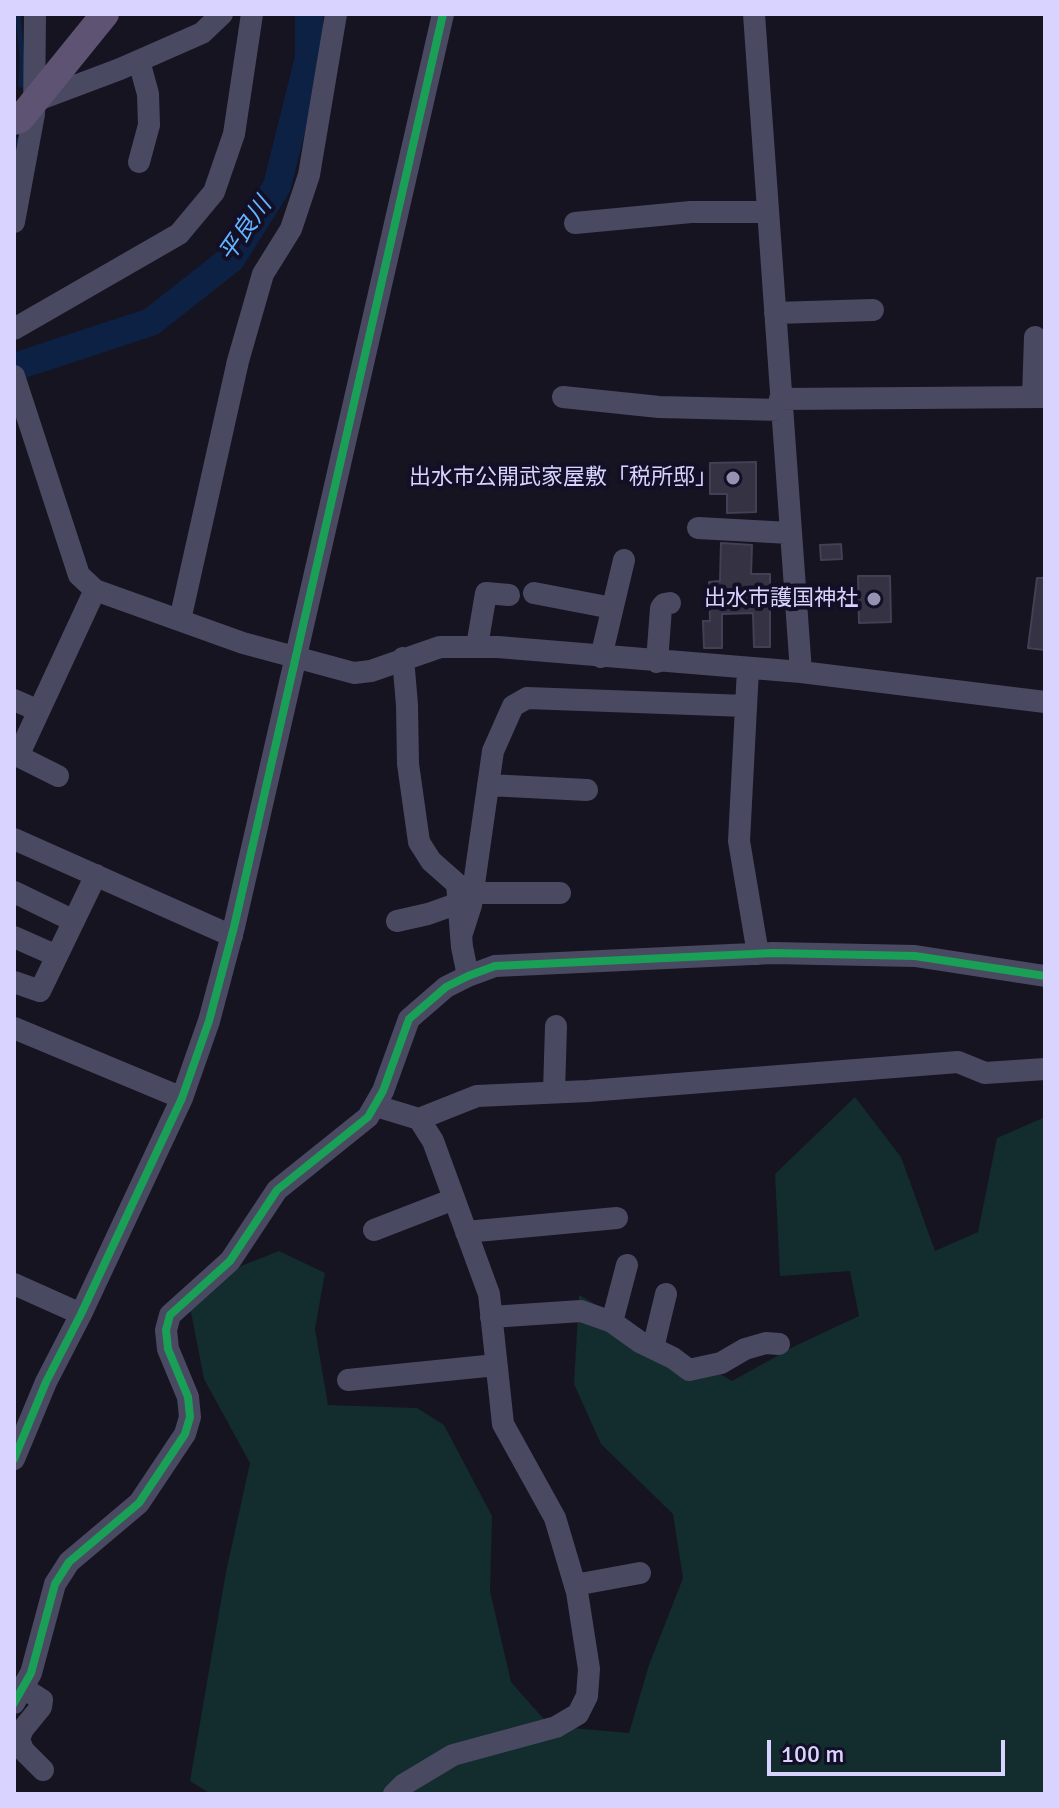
<!DOCTYPE html>
<meta charset="utf-8">
<style>
body{margin:0}
#map{position:relative;width:1059px;height:1808px;overflow:hidden;background:#161421;font-family:Signika,sans-serif}
canvas{display:block}
.frame{position:absolute;inset:0;border:16px solid #d9d4ff;pointer-events:none}
.scale{position:absolute;left:767px;top:1740px;width:238px;height:36px;box-sizing:border-box;border:4px solid #d9d4ff;border-top:0;padding-left:10px;font-size:24px;line-height:28px;white-space:nowrap;color:#d9d4ff;-webkit-text-stroke:6px #130f26;paint-order:stroke}
</style>
<div id="map">
<canvas width="1059" height="1808"></canvas>
<div class="frame"></div>
<div class="scale">100 m</div>
</div>
<script>
const context = document.querySelector('canvas').getContext('2d');
context.lineJoin = 'round';
function paint(path, color) {
  context.fillStyle = color;
  context.fill(path, 'evenodd');
}
function toPath(rows) {
  const path = new Path2D();
  for (const r of rows) {
    path.moveTo(r[0], r[1]);
    for (let i = 2; i < r.length; i += 2) path.lineTo(r[i], r[i + 1]);
  }
  return path;
}
function strokePath(path, color, width, dash) {
  context.strokeStyle = color;
  context.lineWidth = width;
  context.lineCap = dash ? 'butt' : 'round';
  context.setLineDash(dash || []);
  context.stroke(path);
}
function label(font, color, halo, rows, align = 'center') {
  context.font = font + ' Signika,"Noto Sans JP",sans-serif';
  context.lineWidth = 8;
  context.setLineDash([]);
  context.textBaseline = 'middle';
  context.strokeStyle = halo;
  context.fillStyle = color;
  for (const [text, x, y, turn = 0] of rows) {
    context.save();
    context.translate(x, y);
    context.rotate((+turn || 0) * Math.PI / 180);
    context.textAlign = isNaN(turn) ? turn : align;
    if (halo) context.strokeText(text, 0, 0);
    context.fillText(text, 0, 0);
    context.restore();
  }
}
const green = toPath([
 [855,1097,901,1157,935,1251,978,1232,997,1138,1045,1117,1045,1794,211,1794,190,1781,226,1572,250,1463,204,1379,190,1307,241,1266,279,1251,325,1273,315,1329,328,1405,417,1408,444,1425,492,1516,490,1591,511,1682,550,1726,629,1733,649,1665,683,1578,673,1514,601,1444,574,1384,579,1295,732,1381,797,1345,859,1316,850,1271,780,1276,775,1174]
]);
const stream = toPath([
 [18,14,22,58,21,85],
 [14,151,16,140]
]);
const river = toPath([
 [14,367,151,322,231,259,277,186,309,58,309,14]
]);
const building = toPath([
 [756,462,756,512,727,513,727,494,710,494,710,463,756,462],
 [721,543,752,545,751,574,770,574,770,647,754,647,753,613,722,614,722,648,704,648,703,621,710,621,709,582,720,581,721,543],
 [841,544,842,559,821,560,820,545,841,544],
 [858,576,890,576,891,622,859,623,858,576],
 [1037,578,1045,578,1045,650,1028,648,1037,578]
]);
const minor = toPath([
 [754,14,801,672],
 [139,61,148,94,149,125,139,162],
 [35,101,120,69,202,33,222,14],
 [14,222,34,114,35,14],
 [575,223,691,212,768,212],
 [775,313,873,310],
 [14,329,179,234,214,192,234,134,252,14],
 [14,376,79,575,95,590,243,643,354,673,371,671,440,647,498,647,801,672,1045,702],
 [563,397,659,407,781,410],
 [1033,397,1035,337],
 [780,399,1045,397],
 [698,528,790,533],
 [534,593,612,608],
 [180,620,238,361,263,274,291,229,309,175,336,14],
 [477,646,486,593,509,595],
 [601,657,624,560],
 [403,658,407,705,408,764,419,842,431,861,457,884,462,947,468,976],
 [657,662,661,608,664,604,670,603],
 [748,669,739,841,758,954],
 [14,700,39,711],
 [14,754,18,756,95,590],
 [18,756,58,776],
 [488,785,587,790],
 [14,839,232,936],
 [14,892,74,921],
 [472,893,560,893],
 [397,921,428,914,459,903],
 [461,936,471,905,493,751,513,706,527,698,746,706],
 [14,937,57,956],
 [14,982,40,991,96,875],
 [14,1028,182,1098],
 [554,1092,556,1026],
 [376,1106,419,1119,477,1096,588,1091,958,1062,985,1073,1045,1069],
 [374,1230,454,1199],
 [466,1232,617,1218],
 [14,1284,81,1314],
 [491,1317,581,1311,612,1322,640,1342,673,1358,689,1370,721,1363,745,1349,766,1343,779,1344],
 [612,1322,627,1265],
 [653,1348,666,1294],
 [348,1380,496,1365],
 [14,1459,46,1382,81,1314,182,1098,209,1021,234,927,443,14],
 [575,1585,640,1573],
 [23,1688,42,1700,41,1707,23,1729,19,1739,23,1750,43,1770],
 [14,1703,31,1673,55,1584,69,1562,139,1503,185,1434,190,1417,188,1397,168,1349,166,1330,170,1315,230,1261,277,1190,368,1117,383,1091,409,1019,446,987,468,976,495,966,773,953,915,956,1045,976],
 [394,1794,403,1785,453,1755,556,1727,578,1714,587,1696,589,1669,577,1592,555,1518,503,1424,489,1294,433,1141,419,1119]
]);
const major = toPath([
 [14,121,20,119,105,14]
]);
const cycleway = toPath([
 [14,1459,46,1382,81,1314,182,1098,209,1021,234,927,443,14],
 [14,1703,31,1673,55,1584,69,1562,139,1503,185,1434,190,1417,188,1397,168,1349,166,1330,170,1315,230,1261,277,1190,368,1117,383,1091,409,1019,446,987,468,976,495,966,773,953,915,956,1045,976]
]);
const markers = [
 [733,478,8,"#9591b1"],
 [874,599,8,"#9591b1"]
];
const poiNames = [
 ["出水市公開武家屋敷「税所邸」",717,478],
 ["出水市護国神社",858,599]
];
const waterNames = [
 ["平良川",246,230,-55]
];
paint(green, '#132c2d');
strokePath(stream, '#0d2144', 5);
strokePath(river, '#0d2144', 28);
paint(building, '#343243');
strokePath(building, '#433f54', 2);
strokePath(minor, '#4a4962', 22);
strokePath(major, '#5e5373', 28);
strokePath(cycleway, '#1a9f57', 8);
for (const [x, y, r, color] of markers) {
  const dot = new Path2D();
  dot.arc(x, y, r, 0, 2 * Math.PI);
  context.fillStyle = color;
  context.fill(dot);
  strokePath(dot, '#130f26', 3);
}
label('22px', '#d9d4ff', '#130f26', poiNames, 'right');
label('italic 24px', '#62b6ff', '#130f26', waterNames);
</script>
